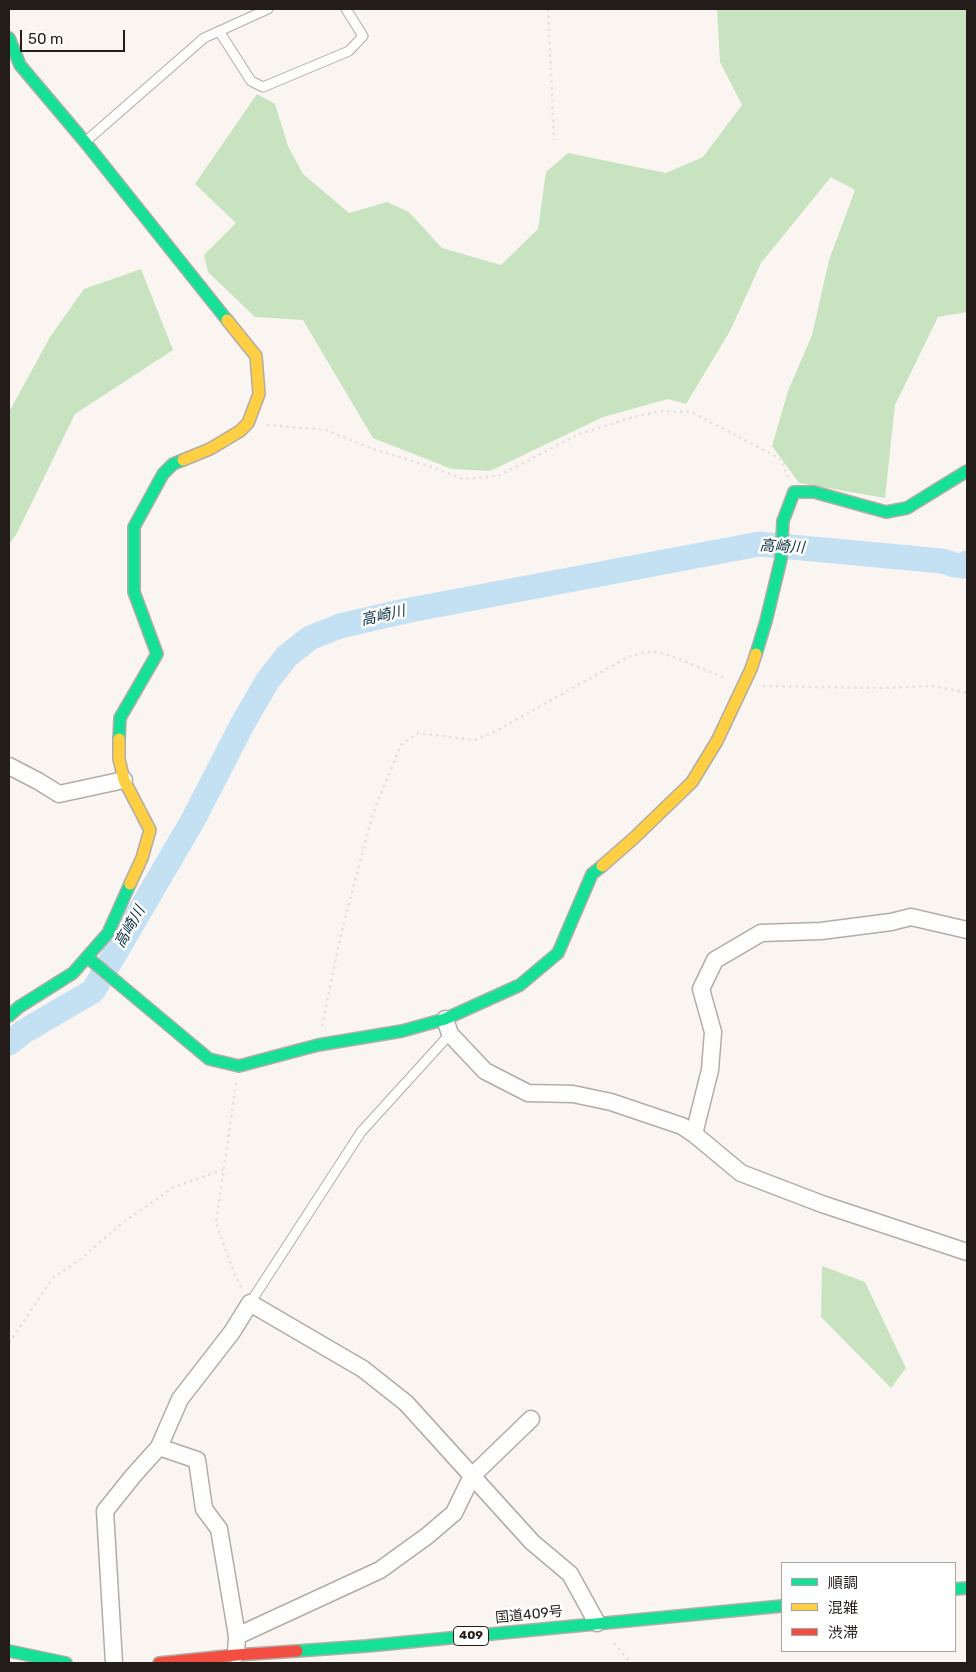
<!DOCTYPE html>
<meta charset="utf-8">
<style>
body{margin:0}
#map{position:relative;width:976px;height:1672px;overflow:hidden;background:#fbf5f2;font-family:Rubik,"Noto Sans JP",sans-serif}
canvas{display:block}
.frame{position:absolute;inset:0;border:10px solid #231c19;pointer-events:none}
.legend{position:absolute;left:781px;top:1562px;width:175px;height:90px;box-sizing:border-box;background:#fff;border:1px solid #a7a4a3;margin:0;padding:6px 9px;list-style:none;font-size:15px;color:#231c19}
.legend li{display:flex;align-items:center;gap:10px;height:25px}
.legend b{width:25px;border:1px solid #a7a4a3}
.scale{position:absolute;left:20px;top:30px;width:105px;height:22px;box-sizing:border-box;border:2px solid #231c19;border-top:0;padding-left:6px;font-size:15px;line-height:18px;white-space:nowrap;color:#231c19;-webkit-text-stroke:4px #fff;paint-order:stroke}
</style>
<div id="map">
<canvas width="976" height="1672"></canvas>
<div class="frame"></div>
<ul class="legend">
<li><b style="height:6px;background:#16e098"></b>順調</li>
<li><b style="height:6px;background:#ffcf43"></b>混雑</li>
<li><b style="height:6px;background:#f24e42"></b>渋滞</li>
</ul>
<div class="scale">50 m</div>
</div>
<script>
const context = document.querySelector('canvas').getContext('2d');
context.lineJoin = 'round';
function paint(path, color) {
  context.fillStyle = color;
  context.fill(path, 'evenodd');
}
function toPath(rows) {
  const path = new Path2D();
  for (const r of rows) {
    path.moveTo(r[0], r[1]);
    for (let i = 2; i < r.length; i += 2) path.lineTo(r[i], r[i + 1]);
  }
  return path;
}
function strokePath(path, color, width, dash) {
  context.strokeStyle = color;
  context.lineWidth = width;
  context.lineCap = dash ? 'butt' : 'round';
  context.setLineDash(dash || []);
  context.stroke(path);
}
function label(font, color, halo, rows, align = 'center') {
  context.font = font + ' Rubik,"Noto Sans JP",sans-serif';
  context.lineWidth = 5;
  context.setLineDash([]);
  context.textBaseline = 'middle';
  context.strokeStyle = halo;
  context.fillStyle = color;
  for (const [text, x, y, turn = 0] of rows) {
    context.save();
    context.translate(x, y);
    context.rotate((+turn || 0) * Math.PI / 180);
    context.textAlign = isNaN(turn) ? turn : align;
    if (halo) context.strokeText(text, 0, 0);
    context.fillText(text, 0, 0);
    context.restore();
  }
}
const forest = toPath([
 [717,9,967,9,967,312,938,317,895,405,885,498,799,483,772,446,788,391,812,335,829,260,855,190,831,177,761,263,730,331,686,404,668,399,603,417,490,471,452,469,373,438,303,320,255,317,208,272,204,255,236,223,195,184,257,94,275,104,288,146,303,174,349,213,387,202,409,212,442,248,501,265,538,229,546,172,568,153,666,173,703,157,742,105,720,62],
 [141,269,173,350,75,414,16,535,9,544,9,412,50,337,84,289],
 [822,1266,865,1282,906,1368,891,1388,821,1317]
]);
const river = toPath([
 [9,1043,23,1032,93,991,193,820,243,723,268,680,287,656,310,638,340,626,405,611,759,544,942,561,955,565,963,566,967,563]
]);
const path = toPath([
 [548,9,554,140],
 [267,425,326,430,370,448,428,466,463,479,498,476,577,435,633,417,662,411,691,412,781,459,788,477],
 [763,686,877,688,933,686,967,693],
 [322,1026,341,934,373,813,401,745,418,733,474,740,496,731,628,657,651,651,672,656,727,679],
 [236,1083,216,1223,235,1275,243,1291],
 [9,1343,53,1278,82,1258,121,1224,174,1187,225,1169],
 [614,1643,631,1663]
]);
const lane = toPath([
 [219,31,251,81,263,87,349,51,363,36,346,9],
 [85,142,204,38,268,9],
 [250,1303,361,1132,450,1034]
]);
const street = toPath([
 [9,766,38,781,59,794,124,780],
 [445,1019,450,1034,485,1071,528,1093,573,1094,611,1102,682,1126,694,1134,741,1173,822,1204,967,1252],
 [694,1134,710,1070,713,1032,701,989,715,960,761,933,821,931,891,922,911,917,967,930],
 [159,1447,197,1460,204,1509,219,1529,237,1636],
 [236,1655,237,1636,380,1570,427,1536,454,1513,472,1476,531,1419],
 [114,1663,105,1511,133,1476,159,1447,180,1399,232,1332,250,1303,363,1369,406,1403,532,1542,570,1574,597,1623]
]);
const fast = toPath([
 [9,38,20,65,85,142,227,320],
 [756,654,766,621,781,559,783,521,794,492,814,492,886,512,907,508,967,471],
 [119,739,120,718,157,654,134,592,134,527,163,474,173,464,183,460],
 [87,957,209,1059,239,1066,318,1045,402,1031,445,1019,520,985,558,953,592,874,602,866],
 [9,1016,19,1007,73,973,108,933,130,884],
 [955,1589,967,1588],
 [9,1651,66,1663],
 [297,1651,367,1646,782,1606]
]);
const slow = toPath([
 [183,460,210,449,240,431,248,423,259,394,256,356,227,320],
 [119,739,119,759,124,780,150,830,142,858,130,884],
 [602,866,634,838,692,782,717,741,751,669,756,654]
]);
const jam = toPath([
 [159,1663,236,1655,297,1651]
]);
const shields = [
 [471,1636,35]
];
const shieldNames = [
 ["409",471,1636]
];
const streetNames = [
 ["国道409号",529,1615,-6]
];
const waterNames = [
 ["高崎川",782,547,3],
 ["高崎川",383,616,-13],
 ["高崎川",130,927,-60]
];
paint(forest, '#c8e3bf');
strokePath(river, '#c4e1f4', 25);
strokePath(lane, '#b2aca9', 11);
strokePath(street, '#b2aca9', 19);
strokePath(fast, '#b2aca9', 14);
strokePath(slow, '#b2aca9', 14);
strokePath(jam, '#b2aca9', 14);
strokePath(path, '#e4e2e1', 2.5, [2.5, 4]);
strokePath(lane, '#fefefd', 9);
strokePath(street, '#fefefd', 16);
strokePath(fast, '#16e098', 11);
strokePath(slow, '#ffcf43', 11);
strokePath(jam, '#f24e42', 11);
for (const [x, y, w] of shields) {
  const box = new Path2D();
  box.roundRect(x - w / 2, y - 9.5, w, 19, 4);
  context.fillStyle = '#fff';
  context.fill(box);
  strokePath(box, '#231c19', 1);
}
label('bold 12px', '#231c19', null, shieldNames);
label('14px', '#231c19', '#fff', streetNames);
label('italic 15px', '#092e40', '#fff', waterNames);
</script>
